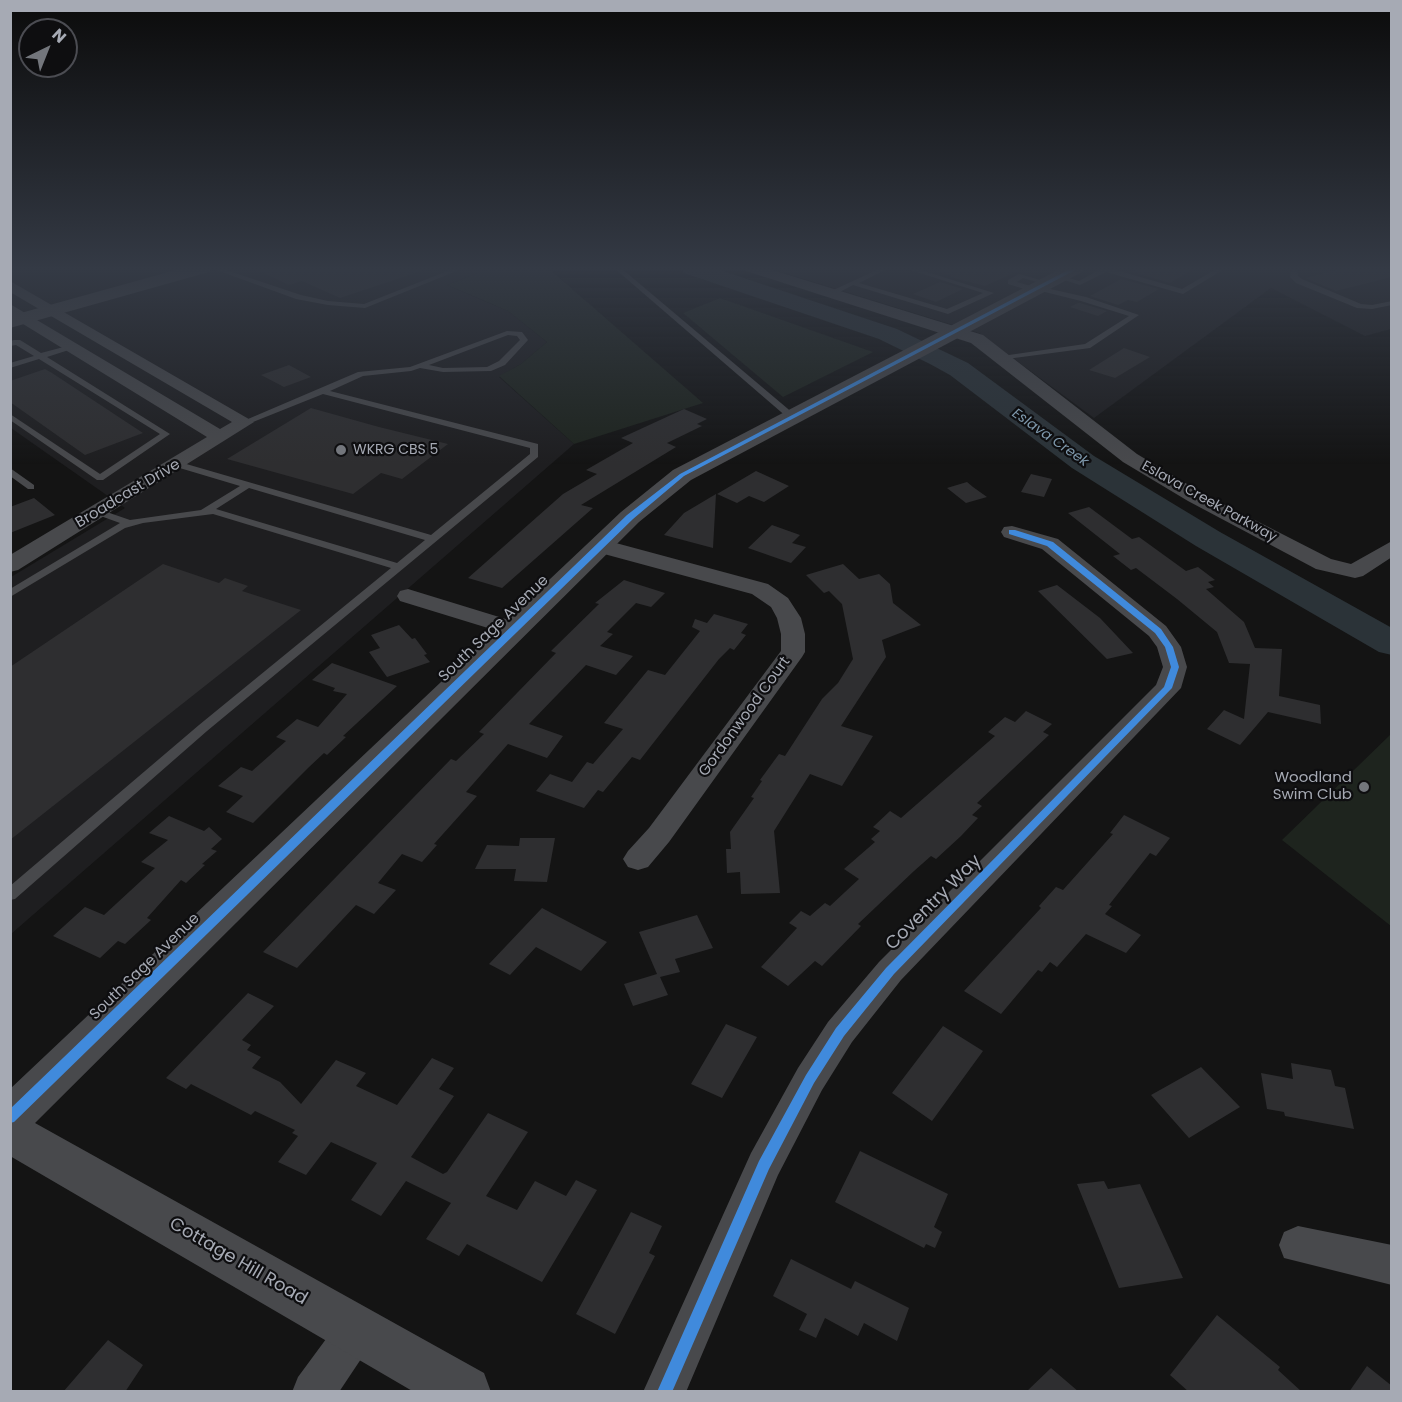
<!DOCTYPE html>
<style>
body{margin:0}
#map{position:relative;width:1402px;height:1402px;overflow:hidden;background:#141414;font-family:Poppins,sans-serif}
canvas{display:block}
.frame{position:absolute;inset:0;border:12px solid #a6aab4;pointer-events:none}
.north{position:absolute;left:18px;top:18px;width:60px;height:60px;box-sizing:border-box;background:#0e0e10;border:2px solid #4b4c52;border-radius:50%;rotate:43deg;font-size:16px;font-weight:700;line-height:24px;text-align:center;color:#a6aab4}
.north::after{content:'';display:block;margin:auto;width:21px;height:27px;background:#73767c;clip-path:polygon(50% 0,100% 100%,50% 72%,0 100%)}
</style>
<div id="map">
<canvas width="1402" height="1402"></canvas>
<div class="frame"></div>
<div class="north">N</div>
</div>
<script>
const context = document.querySelector('canvas').getContext('2d');
context.lineJoin = 'round';
function paint(path, color) {
  context.fillStyle = color;
  context.fill(path, 'evenodd');
}
function toPath(rows) {
  const path = new Path2D();
  for (const r of rows) {
    path.moveTo(r[0], r[1]);
    for (let i = 2; i < r.length; i += 2) path.lineTo(r[i], r[i + 1]);
  }
  return path;
}
function strokePath(path, color, width, dash) {
  context.strokeStyle = color;
  context.lineWidth = width;
  context.lineCap = dash ? 'butt' : 'round';
  context.setLineDash(dash || []);
  context.stroke(path);
}
function label(font, color, halo, rows, align = 'center') {
  context.font = font + ' Poppins,sans-serif';
  context.lineWidth = 4.5;
  context.setLineDash([]);
  context.textBaseline = 'middle';
  context.strokeStyle = halo;
  context.fillStyle = color;
  for (const [text, x, y, turn = 0] of rows) {
    context.save();
    context.translate(x, y);
    context.rotate((+turn || 0) * Math.PI / 180);
    context.textAlign = isNaN(turn) ? turn : align;
    if (halo) context.strokeText(text, 0, 0);
    context.fillText(text, 0, 0);
    context.restore();
  }
}
const built = toPath([
 [11,268,490,268,447,285,508,311,547,342,521,364,499,377,574,444,11,934,11,577,125,508,11,428],
 [768,268,1391,268,1391,329,1365,336,1271,288,1094,418,979,333]
]);
const green = toPath([
 [490,268,548,268,703,403,574,444,499,376,521,364,547,342,508,311,447,285],
 [720,298,873,352,783,397,683,313],
 [1391,734,1391,926,1282,840]
]);
const river = toPath([
 [681,268,714,268,897,329,968,363,1094,456,1220,532,1392,628,1392,655,1379,652,1196,546,1072,468,950,375,930,364,879,339,684,273,681,268]
]);
const building = toPath([
 [253,268,420,268,421,271,340,298,302,281,289,285],
 [940,268,1025,268,985,286,950,277,952,276,940,272],
 [1140,268,1195,268,1170,283,1132,272],
 [1345,268,1392,268,1392,277,1336,291,1305,278],
 [1121,279,1159,289,1137,302,1128,300,1118,305,1090,296],
 [940,282,963,289,936,302,913,294],
 [1078,303,1080,303,1107,311,1098,316,1070,307],
 [1124,348,1150,357,1115,378,1089,370],
 [289,365,311,377,284,387,261,375],
 [45,369,52,373,143,433,85,455,10,402,10,381],
 [311,408,379,427,448,444,402,479,381,473,353,494,227,459],
 [684,409,707,419,697,424,702,426,667,443,676,447,581,505,593,508,502,588,468,578,563,494,597,474,586,470,633,443,621,438],
 [756,471,789,486,764,502,749,496,737,503,717,494],
 [1031,474,1052,479,1044,497,1021,492],
 [967,482,973,487,987,497,966,503,947,488],
 [716,494,713,548,664,535,684,513],
 [34,498,55,515,10,533,10,507],
 [1089,507,1132,539,1139,537,1186,571,1198,567,1215,580,1208,582,1214,587,1206,589,1244,622,1255,648,1282,649,1279,696,1320,705,1321,724,1268,712,1240,745,1207,729,1224,710,1244,719,1250,664,1229,663,1217,632,1177,599,1136,568,1131,570,1113,556,1120,554,1068,513],
 [772,525,800,535,792,543,806,547,791,563,748,548],
 [163,564,219,583,225,578,248,586,242,591,301,610,10,840,10,667],
 [843,564,859,579,879,574,890,584,893,603,921,625,882,640,886,657,841,726,873,736,842,786,810,774,774,831,780,893,741,894,740,872,727,873,726,849,731,849,730,832,754,798,751,797,762,781,760,780,779,754,785,756,822,699,838,683,853,659,842,604,829,591,824,593,806,575],
 [624,580,665,593,651,607,636,603,607,632,613,634,600,646,633,656,616,675,586,665,529,724,563,736,547,758,508,744,466,792,477,796,434,844,437,845,422,862,402,854,378,883,396,890,374,914,356,905,297,968,263,952,451,759,456,761,484,734,479,732,556,653,551,651,599,604,595,603],
 [1057,585,1100,618,1133,653,1107,659,1038,591],
 [714,614,748,624,741,633,746,635,734,650,730,648,719,659,640,760,632,757,603,792,598,790,584,808,536,791,550,774,572,782,587,762,593,764,623,729,604,723,648,670,665,675,700,631,692,627,695,619,707,623],
 [399,625,412,639,415,638,427,654,424,655,430,662,387,677,369,652,380,648,371,635],
 [332,663,397,686,343,736,346,737,327,755,324,753,308,768,253,823,226,812,243,796,218,786,241,767,252,771,286,741,276,737,297,719,318,727,347,694,333,691,335,688,312,680],
 [1026,711,1052,724,1043,732,1049,735,977,803,982,806,972,815,978,818,961,836,936,859,931,856,914,871,858,924,861,926,822,966,815,961,788,986,761,967,797,928,789,923,801,911,810,916,825,903,830,906,859,879,844,869,875,842,871,839,880,831,873,827,890,811,901,818,995,736,988,732,1005,717,1015,722],
 [1124,815,1170,838,1156,856,1150,853,1109,905,1112,906,1105,914,1141,935,1126,953,1086,934,1057,967,1050,962,1042,972,1038,970,1001,1014,964,991,1041,908,1039,906,1056,887,1063,890,1113,834,1110,833],
 [169,816,204,831,209,827,222,839,211,849,217,851,202,864,205,865,186,883,181,880,147,918,151,920,125,944,118,941,100,958,53,936,85,907,104,915,155,868,141,862,168,840,149,833],
 [520,838,555,838,547,882,514,881,516,869,475,869,487,845,519,846],
 [542,908,607,942,581,971,536,947,510,975,489,964],
 [697,915,713,948,675,959,680,972,660,977,668,995,633,1006,624,984,657,974,639,932],
 [248,993,274,1006,242,1040,251,1045,247,1050,261,1057,252,1068,280,1082,301,1104,336,1060,366,1073,356,1086,397,1105,432,1058,454,1068,439,1089,454,1096,411,1157,443,1174,447,1172,488,1113,528,1132,486,1196,517,1210,535,1181,566,1196,576,1180,597,1190,542,1282,467,1244,459,1256,426,1239,451,1203,406,1181,381,1216,351,1200,377,1163,331,1142,306,1175,278,1162,298,1136,292,1133,295,1130,255,1111,251,1115,191,1084,186,1089,166,1078],
 [726,1024,757,1037,722,1098,691,1084],
 [943,1026,983,1051,932,1121,892,1093],
 [1291,1063,1331,1070,1335,1086,1345,1088,1354,1129,1285,1116,1284,1112,1267,1109,1261,1073,1293,1079],
 [1201,1067,1240,1107,1189,1138,1151,1095],
 [860,1151,948,1194,934,1227,942,1232,935,1248,926,1244,924,1248,835,1202],
 [1104,1181,1108,1189,1140,1184,1183,1278,1119,1288,1077,1184],
 [631,1212,662,1226,649,1253,655,1256,615,1334,576,1314],
 [791,1259,851,1289,855,1281,909,1308,897,1341,864,1323,858,1336,825,1318,816,1338,799,1330,807,1314,773,1296],
 [1217,1315,1280,1367,1278,1370,1302,1392,1189,1392,1170,1375],
 [108,1340,143,1365,125,1392,63,1392],
 [1367,1366,1392,1386,1392,1392,1349,1392],
 [1051,1368,1079,1392,1026,1392]
]);
const service = toPath([
 [211,268,220,268,301,295,328,301,364,304,455,268,464,268,365,308,328,305,296,299,211,268],
 [614,268,621,268,794,414,794,418,788,418,614,268],
 [881,268,889,268,859,283,947,309,983,293,904,268,914,268,994,293,948,314,853,285,834,295,827,293,881,268],
 [1098,268,1109,268,1182,289,1218,268,1226,268,1183,294,1106,272,1080,285,1055,277,1059,275,1079,281,1099,270,1098,268],
 [1291,268,1297,268,1298,276,1302,279,1361,304,1372,305,1392,301,1392,305,1372,309,1357,308,1296,283,1290,277,1291,268],
 [1019,274,1051,283,1047,285,1023,278,1017,282,1034,287,1037,286,1086,297,1139,315,1090,348,999,360,999,356,1002,356,1085,344,1129,316,1081,301,1037,290,1034,292,1008,284,1008,280,1019,274],
 [507,331,522,332,528,340,505,365,491,371,443,372,420,368,411,371,363,376,330,391,538,444,538,457,207,731,15,899,10,900,10,886,199,725,391,568,213,514,143,523,125,528,10,597,10,589,120,523,95,514,95,510,101,510,130,520,201,510,240,486,173,466,173,462,176,461,431,535,530,454,530,448,323,394,248,424,241,422,358,372,410,367,507,331],
 [508,335,517,336,520,340,499,361,487,367,443,368,429,365,508,335],
 [249,488,425,540,397,563,216,509,249,488],
 [14,340,20,340,41,353,75,344,75,348,47,357,170,434,103,480,97,480,10,420,10,414,100,474,160,434,39,359,10,368,10,363,34,356,16,345,10,346,10,341,14,340],
 [10,468,34,485,34,489,28,489,10,476,10,468]
]);
const minor = toPath([
 [744,268,766,268,983,335,1137,454,1202,493,1331,559,1351,564,1392,541,1392,557,1363,576,1355,578,1316,569,1188,501,1123,462,971,343,746,271,744,268],
 [10,281,254,422,18,570,10,572,10,555,207,437,10,316,10,304,220,429,232,422,10,292,10,281],
 [1012,526,1058,539,1166,626,1181,647,1187,667,1181,688,901,980,852,1042,822,1090,778,1175,686,1392,643,1392,751,1153,798,1068,828,1022,879,962,1156,685,1163,667,1157,647,1149,636,1042,549,1004,537,1001,532,1004,527,1012,526],
 [601,539,768,584,788,598,801,618,805,634,805,652,802,657,669,842,648,867,638,870,628,867,623,859,628,851,649,828,781,651,781,634,777,618,771,607,752,594,593,551,590,546,593,541,601,539],
 [408,589,522,624,526,629,522,634,514,636,400,601,397,596,400,591,408,589],
 [1298,1226,1392,1245,1392,1285,1284,1258,1279,1245,1284,1232,1298,1226],
 [357,1310,371,1316,377,1330,371,1344,339,1392,292,1392,298,1377,343,1316,357,1310]
]);
const tertiary = toPath([
 [183,268,212,268,209,272,10,328,10,316,183,268],
 [1062,268,1085,268,1082,272,691,480,639,522,35,1123,484,1373,491,1392,414,1392,10,1156,10,1089,621,512,673,470,1062,268]
]);
const cycleway = toPath([
 [1072,268,1079,268,684,476,633,519,14,1122,10,1123,10,1109,627,515,680,474,1072,268],
 [1009,530,1015,530,1053,542,1161,629,1173,647,1179,667,1172,688,894,974,844,1036,814,1083,769,1169,672,1392,657,1392,759,1161,806,1075,836,1028,886,968,1164,687,1171,667,1165,647,1155,633,1047,546,1009,534,1009,530]
]);
const markers = [
 [341,450,6,"#73767c"],
 [1364,787,6,"#73767c"]
];
const farWaternames = [
 ["Eslava Creek",1050,438,35]
];
const farPoinames = [
 ["WKRG CBS 5",353,450]
];
const farStreetnames = [
 ["Eslava Creek Parkway",1209,502,29]
];
const streetNames = [
 ["Broadcast Drive",128,494,-31],
 ["South Sage Avenue",494,629,-44],
 ["Gordonwood Court",745,717,-54],
 ["South Sage Avenue",145,967,-44]
];
const poiNames = [
 ["Woodland",1352,778],
 ["Swim Club",1352,795]
];
const nearStreetnames = [
 ["Coventry Way",934,903,-45],
 ["Cottage Hill Road",238,1262,30]
];
paint(built, '#1e1e20');
paint(green, '#1e241e');
paint(river, '#2b3338');
paint(building, '#2e2e30');
paint(service, '#48494c');
paint(minor, '#48494c');
paint(tertiary, '#48494c');
paint(cycleway, '#408adc');
const sky = context.createLinearGradient(0, 0, 0, 464);
sky.addColorStop(0, '#0b0b0b');
sky.addColorStop(0.58, '#343a45');
sky.addColorStop(1, '#343a4500');
context.fillStyle = sky;
context.fillRect(0, 0, 1402, 464);
for (const [x, y, r, color] of markers) {
  const dot = new Path2D();
  dot.arc(x, y, r, 0, 2 * Math.PI);
  context.fillStyle = color;
  context.fill(dot);
  strokePath(dot, '#0e0e10', 2);
}
label('italic 14px', '#7f99ad', '#0e0e10', farWaternames);
label('14px', '#a6aab4', '#0e0e10', farPoinames, 'left');
label('14px', '#a6aab4', '#0e0e10', farStreetnames);
label('15px', '#a6aab4', '#0e0e10', streetNames);
label('15px', '#a6aab4', '#0e0e10', poiNames, 'right');
label('18px', '#a6aab4', '#0e0e10', nearStreetnames);
</script>
